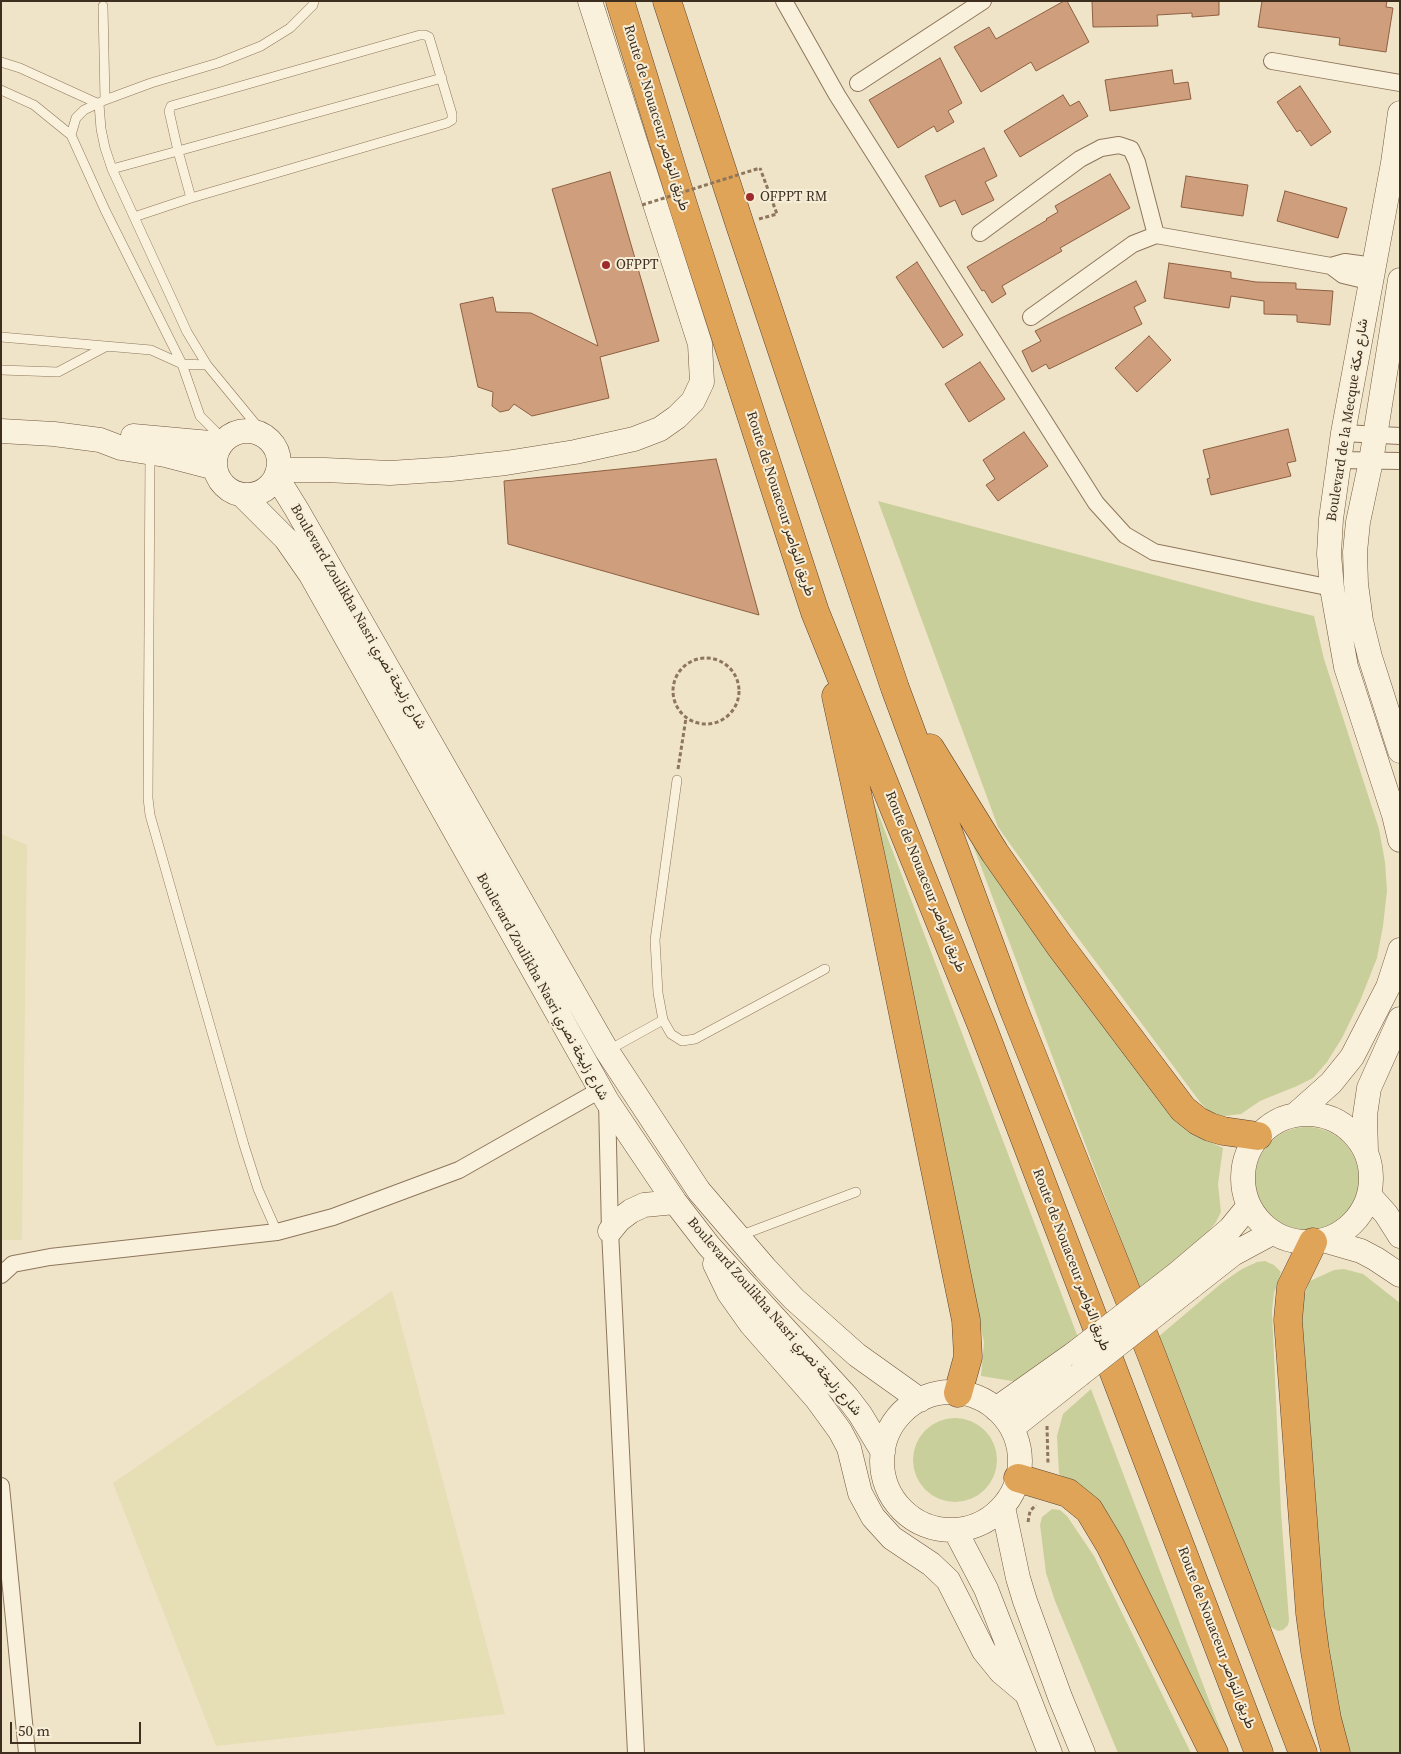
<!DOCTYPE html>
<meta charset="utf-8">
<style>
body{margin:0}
#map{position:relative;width:1401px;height:1754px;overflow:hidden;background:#f0e4c8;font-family:"Source Serif 4",serif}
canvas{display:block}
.frame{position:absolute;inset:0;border:2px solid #3d2e20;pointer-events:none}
.scale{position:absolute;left:10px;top:1722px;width:131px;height:22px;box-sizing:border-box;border:2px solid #3d2e20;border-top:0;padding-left:6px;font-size:15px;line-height:18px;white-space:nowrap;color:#3d2e20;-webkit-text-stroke:4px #f7eed8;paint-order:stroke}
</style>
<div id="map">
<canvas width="1401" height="1754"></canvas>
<div class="frame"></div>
<div class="scale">50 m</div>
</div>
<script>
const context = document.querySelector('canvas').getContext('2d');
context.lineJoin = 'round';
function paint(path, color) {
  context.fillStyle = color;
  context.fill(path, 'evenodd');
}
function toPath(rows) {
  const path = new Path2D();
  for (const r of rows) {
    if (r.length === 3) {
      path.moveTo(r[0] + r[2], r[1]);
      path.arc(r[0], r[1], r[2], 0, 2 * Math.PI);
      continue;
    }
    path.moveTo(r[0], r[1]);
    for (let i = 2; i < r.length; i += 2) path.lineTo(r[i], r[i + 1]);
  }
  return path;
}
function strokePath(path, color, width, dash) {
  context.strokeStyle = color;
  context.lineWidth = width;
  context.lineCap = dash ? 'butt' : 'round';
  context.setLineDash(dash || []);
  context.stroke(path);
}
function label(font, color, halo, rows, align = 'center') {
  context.font = font + ' "Source Serif 4",Vazirmatn,serif';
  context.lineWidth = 4;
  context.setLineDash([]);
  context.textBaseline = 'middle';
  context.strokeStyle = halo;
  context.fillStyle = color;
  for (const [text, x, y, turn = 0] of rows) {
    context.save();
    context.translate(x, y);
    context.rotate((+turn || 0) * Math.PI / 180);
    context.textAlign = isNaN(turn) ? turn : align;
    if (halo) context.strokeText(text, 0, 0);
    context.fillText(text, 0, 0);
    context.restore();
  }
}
const farmland = toPath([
 [1,834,27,845,22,1240,1,1240],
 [392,1291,505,1714,216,1746,113,1483]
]);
const green = toPath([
 [878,501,1252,601,1314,616,1324,659,1379,829,1385,862,1387,891,1383,926,1377,958,1360,1001,1342,1038,1327,1062,1313,1078,1297,1086,1260,1101,1241,1114,1224,1116,1210,1113,1200,1102,1052,903,998,827],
 [867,784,1079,1340,1018,1382,981,1376,984,1342,973,1296],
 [971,840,1186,1127,1200,1137,1223,1148,1218,1184,1221,1212,1216,1222,1207,1233,1140,1290],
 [1307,1179,52],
 [1265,1261,1274,1265,1281,1272,1274,1293,1272,1311,1281,1512,1289,1620,1288,1625,1283,1630,1278,1631,1271,1627,1267,1622,1158,1337,1223,1282,1242,1269,1257,1262],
 [1344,1269,1363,1274,1400,1303,1400,1753,1346,1753,1330,1694,1300,1309,1303,1298,1310,1281,1334,1270],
 [1091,1389,1229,1753,1226,1753,1077,1484,1059,1474,1057,1436,1063,1414],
 [955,1460,42],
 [1052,1509,1060,1510,1067,1516,1094,1556,1191,1753,1118,1753,1055,1601,1046,1573,1040,1525,1042,1517]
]);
const building = toPath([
 [1064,1,1067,1,1089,42,1036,71,1031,62,981,92,954,47,989,27,996,39,1064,1],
 [1092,1,1219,1,1219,15,1192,17,1192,13,1157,15,1158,26,1093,27,1092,1],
 [1262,1,1387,1,1386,7,1393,8,1386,52,1339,45,1340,38,1258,27,1262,1],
 [940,58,962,103,948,111,954,122,937,132,934,126,898,148,869,100,940,58],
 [1172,70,1174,84,1188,82,1191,99,1110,111,1105,80,1172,70],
 [1300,86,1331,132,1311,146,1300,130,1297,132,1277,102,1300,86],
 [1063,95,1070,106,1079,101,1088,116,1020,157,1004,131,1063,95],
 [984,148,997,176,985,182,994,200,962,215,955,200,940,207,925,176,984,148],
 [610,172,659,341,600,357,609,398,532,416,514,404,509,410,500,412,492,406,493,392,478,387,460,304,493,297,496,312,531,313,598,346,552,189,610,172],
 [1110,174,1130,208,1060,248,1062,251,1002,286,1006,294,992,303,984,290,982,291,967,267,1047,220,1046,219,1058,212,1055,206,1110,174],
 [1186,176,1248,185,1243,216,1181,207,1186,176],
 [1285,191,1347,208,1338,238,1277,221,1285,191],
 [917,262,963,335,943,348,896,277,917,262],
 [1169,263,1231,272,1231,278,1256,282,1296,283,1296,289,1333,291,1330,325,1297,322,1297,315,1264,314,1264,301,1231,296,1229,308,1164,298,1169,263],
 [1136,281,1146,301,1134,307,1142,324,1049,369,1046,364,1032,372,1022,351,1041,341,1035,331,1136,281],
 [1149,336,1171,360,1137,392,1115,368,1149,336],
 [980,362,1005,399,969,422,945,384,980,362],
 [1288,429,1296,461,1287,463,1291,476,1211,495,1207,479,1210,478,1203,450,1288,429],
 [1024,432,1048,466,998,501,986,485,995,479,983,460,1024,432],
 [716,459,759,615,508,544,504,481,716,459]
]);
const path = toPath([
 [759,219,777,214,760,168],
 [706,691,33],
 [678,769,686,718],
 [1047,1426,1048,1464],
 [1028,1522,1030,1511,1036,1505]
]);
const lane = toPath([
 [103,6,105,100],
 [1,62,20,68,99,104,101,129,105,148,112,169,187,332,207,365,267,438],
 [1,90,34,105,71,135,105,210,182,364,200,416,222,438],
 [71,135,76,118,84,110,105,100,151,83,218,63,261,46,290,28,313,5,314,1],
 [112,169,178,151,169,111,171,106,420,35,425,35,429,37,452,114,452,120,447,123,191,198,134,217],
 [191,198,178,151,442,78],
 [1,337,151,350,182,364,207,365],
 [1,370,58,372,105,347],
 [150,454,148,798,150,815,244,1145,258,1189,277,1232],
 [677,780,655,940,658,993,663,1020,671,1034,682,1041,695,1039,825,969],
 [607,1051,663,1020],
 [739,1236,856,1192]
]);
const street = toPath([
 [784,1,837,95,1096,503,1125,535,1154,552,1332,588],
 [1272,61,1400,83],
 [858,83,983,1],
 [980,233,1080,159,1101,148,1119,145,1131,149,1137,162,1156,235],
 [1331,266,1345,262,1374,266],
 [1031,317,1133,244,1156,235,1331,266,1343,275,1372,282],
 [1343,433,1400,436],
 [1339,460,1400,461],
 [607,1101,610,1231,636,1753],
 [1,1275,13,1264,50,1257,277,1232,333,1217,459,1170,600,1090],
 [1,1486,27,1753]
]);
const secondary = toPath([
 [1400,113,1393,163,1343,433,1331,519,1329,554,1332,588,1346,667,1394,815,1400,840],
 [1400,280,1371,461,1358,522,1355,552,1356,584,1361,621,1370,657,1400,751],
 [1,431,54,434,100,440,121,448,165,455,215,468],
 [247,463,32],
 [133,436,221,444],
 [278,470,325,470,390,473,451,469,506,463,575,452,634,439,660,429,677,417,693,401,702,382,700,344,590,1],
 [276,476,297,510,607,1051,699,1191,765,1268,794,1299,857,1355,920,1400],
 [242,495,286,539,311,575,607,1101,675,1202,709,1246,847,1397,860,1414,883,1452],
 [1307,1178,64],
 [1295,1115,1331,1083,1352,1057,1388,987,1400,950],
 [1366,1152,1365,1115,1369,1088,1400,1019],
 [1369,1195,1386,1214,1400,1236],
 [610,1231,619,1220,631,1211,644,1205,675,1202],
 [1323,1240,1361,1251,1376,1259,1400,1275],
 [715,1264,729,1293,751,1324,816,1398,840,1431,849,1448,860,1493,873,1517,892,1538,931,1564,948,1580,984,1651,1001,1672,1026,1693],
 [1178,1273,1230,1229,1248,1207],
 [1191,1287,1233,1254,1272,1233],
 [951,1461,69],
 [996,1409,1075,1353],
 [1012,1428,1079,1375],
 [1003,1507,1018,1578,1025,1601,1060,1697,1083,1753],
 [955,1530,986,1589,1050,1753]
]);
const highway = toPath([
 [620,1,684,208,815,612,982,1026,1259,1753],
 [667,1,740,225,895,688,1014,1010,1152,1356,1303,1753],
 [836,696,875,876,966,1320,968,1357,958,1393],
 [930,748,995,853,1060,946,1183,1109,1198,1121,1210,1127,1223,1131,1258,1136],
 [1313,1242,1291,1287,1288,1320,1310,1613,1315,1651,1327,1719,1336,1753],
 [1018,1478,1068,1493,1089,1510,1110,1545,1214,1753]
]);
const pathBridge = toPath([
 [642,205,760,168]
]);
const secondaryBridge = toPath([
 [1075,1353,1178,1273],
 [1079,1375,1191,1287]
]);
const markers = [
 [750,197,5,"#9e2a2b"],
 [606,265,5,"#9e2a2b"]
];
const streetNames = [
 ["Route de Nouaceur طريق النواصر",656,118,73],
 ["Boulevard de la Mecque شارع مكة",1348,420,-81],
 ["Route de Nouaceur طريق النواصر",780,504,72],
 ["Boulevard Zoulikha Nasri شارع زليخة نصري",358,617,60],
 ["Route de Nouaceur طريق النواصر",925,882,68],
 ["Boulevard Zoulikha Nasri شارع زليخة نصري",542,987,61],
 ["Route de Nouaceur طريق النواصر",1071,1260,69],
 ["Boulevard Zoulikha Nasri شارع زليخة نصري",774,1317,49],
 ["Route de Nouaceur طريق النواصر",1216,1638,69]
];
const poiNames = [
 ["OFPPT RM",760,197],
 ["OFPPT",616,265]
];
paint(farmland, '#e6deb5');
paint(green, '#c9cf9b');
paint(building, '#cf9f7d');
strokePath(building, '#8d5f41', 1);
strokePath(lane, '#8d765c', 10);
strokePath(street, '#8d765c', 18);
strokePath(secondary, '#6f573f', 25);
strokePath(highway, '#5b4430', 29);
strokePath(path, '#8d765c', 3, [4, 2.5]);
strokePath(lane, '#faf1dc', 9);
strokePath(street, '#faf1dc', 16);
strokePath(secondary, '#faf1dc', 24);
strokePath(highway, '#e0a458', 28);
strokePath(secondaryBridge, '#6f573f', 25, []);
strokePath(pathBridge, '#8d765c', 3, [4, 2.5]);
strokePath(secondaryBridge, '#faf1dc', 24);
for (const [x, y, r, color] of markers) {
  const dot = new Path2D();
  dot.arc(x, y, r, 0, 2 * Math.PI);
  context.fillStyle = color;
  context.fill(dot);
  strokePath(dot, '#f7eed8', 2);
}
label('14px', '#3d2e20', '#f7eed8', streetNames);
label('14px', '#3d2e20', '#f7eed8', poiNames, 'left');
</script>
